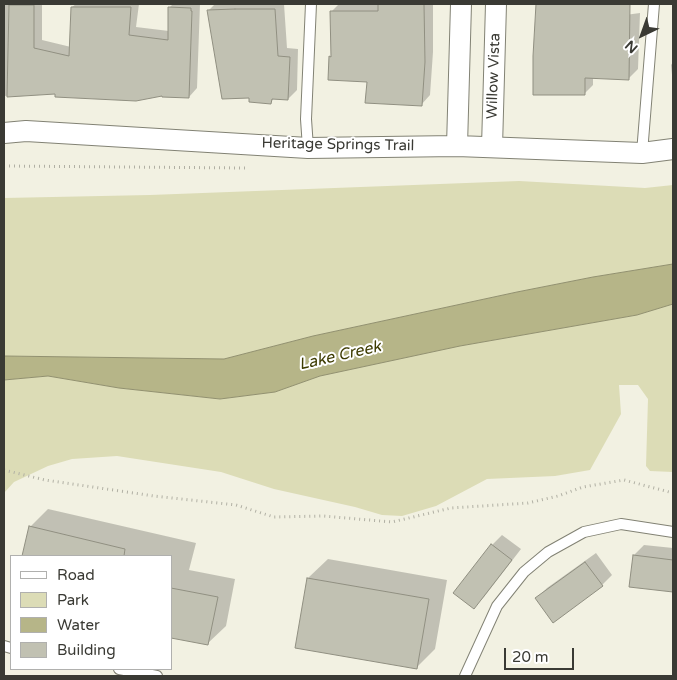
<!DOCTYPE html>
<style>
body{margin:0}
#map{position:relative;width:677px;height:680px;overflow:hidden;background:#f2f1e2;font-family:"Varela Round",sans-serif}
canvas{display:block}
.frame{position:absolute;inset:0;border:5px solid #3a3a34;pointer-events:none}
.legend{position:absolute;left:10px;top:555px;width:162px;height:115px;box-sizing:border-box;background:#fff;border:1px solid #b0b0ae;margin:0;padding:6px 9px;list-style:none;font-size:15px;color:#3a3a34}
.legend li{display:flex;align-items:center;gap:10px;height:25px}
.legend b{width:25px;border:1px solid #b0b0ae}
.north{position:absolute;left:617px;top:10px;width:50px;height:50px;-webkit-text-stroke:4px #fff;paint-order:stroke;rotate:222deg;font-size:14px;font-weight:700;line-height:20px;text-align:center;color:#3a3a34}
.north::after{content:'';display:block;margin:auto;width:18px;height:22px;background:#3a3a34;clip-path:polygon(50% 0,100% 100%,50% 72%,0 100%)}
.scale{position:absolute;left:504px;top:648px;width:70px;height:22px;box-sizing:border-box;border:2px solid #3a3a34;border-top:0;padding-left:6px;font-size:15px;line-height:18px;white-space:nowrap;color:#3a3a34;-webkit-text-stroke:4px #fff;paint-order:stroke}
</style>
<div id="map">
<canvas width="677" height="680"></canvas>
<div class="frame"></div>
<ul class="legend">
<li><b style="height:6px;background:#fff"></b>Road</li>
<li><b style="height:14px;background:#dcdcb6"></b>Park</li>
<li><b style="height:14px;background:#b6b588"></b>Water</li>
<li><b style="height:14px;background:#c1c1b2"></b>Building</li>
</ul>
<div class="north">N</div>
<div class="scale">20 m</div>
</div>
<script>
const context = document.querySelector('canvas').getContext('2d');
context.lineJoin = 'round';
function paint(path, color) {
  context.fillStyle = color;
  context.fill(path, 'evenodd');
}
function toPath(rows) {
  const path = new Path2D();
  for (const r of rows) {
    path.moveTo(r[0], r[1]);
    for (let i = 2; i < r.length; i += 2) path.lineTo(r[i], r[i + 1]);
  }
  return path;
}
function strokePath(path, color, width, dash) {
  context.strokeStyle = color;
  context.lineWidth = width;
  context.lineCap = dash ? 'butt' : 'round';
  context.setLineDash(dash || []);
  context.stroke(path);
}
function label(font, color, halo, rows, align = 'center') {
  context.font = font + ' "Varela Round",sans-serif';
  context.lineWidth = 4;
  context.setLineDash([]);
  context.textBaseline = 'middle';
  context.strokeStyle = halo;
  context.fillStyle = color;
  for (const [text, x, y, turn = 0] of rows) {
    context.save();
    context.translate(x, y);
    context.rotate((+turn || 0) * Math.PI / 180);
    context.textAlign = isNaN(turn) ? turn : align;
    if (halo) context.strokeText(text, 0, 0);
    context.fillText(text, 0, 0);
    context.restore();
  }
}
const green = toPath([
 [519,181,645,188,673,185,673,264,593,277,517,292,313,336,224,359,4,356,4,198,150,195],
 [673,304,673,472,650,471,646,466,648,399,638,385,619,385,621,414,590,470,555,476,487,479,436,506,402,516,382,515,355,507,274,489,221,472,117,456,72,459,48,466,14,482,4,493,4,380,48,376,119,388,220,399,275,392,320,376,460,346,637,315]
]);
const water = toPath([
 [673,264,673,304,637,315,460,346,320,376,275,392,220,399,119,388,48,376,4,380,4,356,224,359,313,336,517,292,593,277,673,264]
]);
const shadow = toPath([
 [4,4,42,4,42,40,71,47,72,7,76,4,139,4,136,27,169,31,169,8,173,4,200,4,197,88,189,97,56,93,4,96],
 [215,4,284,4,287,48,298,49,297,90,288,99,275,98,270,102,250,97,208,11],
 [339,4,433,4,433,52,430,95,421,105,368,81,330,57,332,55,331,12],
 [537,4,585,4,588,20,640,13,638,69,629,78,593,77,593,85,584,94,534,56],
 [673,62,673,85,671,65],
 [48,509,196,543,189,570,235,579,226,626,207,644,171,623,171,556,23,556,30,527],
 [502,535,521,549,484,597,474,607,492,545],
 [644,545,673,548,673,591,631,586,634,555],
 [596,553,612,575,602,585,537,598,547,588],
 [328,559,447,580,435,649,416,668,308,578]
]);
const building = toPath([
 [378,4,424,4,425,62,422,106,365,103,367,82,328,80,329,56,331,57,330,11,378,11,378,4],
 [536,4,630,4,629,80,585,78,585,95,533,95,533,56,536,4],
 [9,5,34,5,34,48,69,56,71,7,131,7,129,35,168,40,168,7,191,8,191,11,192,11,189,98,162,97,162,96,136,101,55,97,55,94,7,97,9,5],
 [235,9,275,9,278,56,290,57,288,100,272,99,271,104,249,102,249,98,222,99,207,10,235,9],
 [29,526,125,549,124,556,22,556,29,526],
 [491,544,512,560,474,609,453,593,491,544],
 [633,555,673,560,673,592,629,587,633,555],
 [585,562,603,586,553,623,535,598,585,562],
 [307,578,429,599,417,669,295,648,307,578],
 [171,588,218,597,208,645,171,638,171,588]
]);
const path = toPath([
 [4,166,245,168],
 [4,470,45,480,154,496,236,505,274,517,323,516,392,522,451,508,528,503,558,496,583,487,624,480,673,493]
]);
const lane = toPath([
 [308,148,306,119,311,4],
 [642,153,654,4],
 [4,646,11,648],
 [119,669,157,676],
 [465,676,497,606,524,572,548,552,584,532,621,524,673,532]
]);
const street = toPath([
 [4,133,26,131,308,148,457,146,642,153,673,149],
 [457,146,461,4],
 [492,147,496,4]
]);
const streetNames = [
 ["Willow Vista",494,76,-88],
 ["Heritage Springs Trail",338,145,1]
];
const waterNames = [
 ["Lake Creek",340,356,-13]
];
paint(green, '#dcdcb6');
paint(water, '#b6b588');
strokePath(water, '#91906f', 1);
paint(shadow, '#0003');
paint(building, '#c1c1b2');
strokePath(building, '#908f81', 1);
strokePath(lane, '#828274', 12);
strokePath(street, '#828274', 22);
strokePath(path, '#b1b0a4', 3, [1, 4]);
strokePath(lane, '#fff', 10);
strokePath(street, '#fff', 20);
label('15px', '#3a3a34', '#fff', streetNames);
label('italic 16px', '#3e3c02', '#fff', waterNames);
</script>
